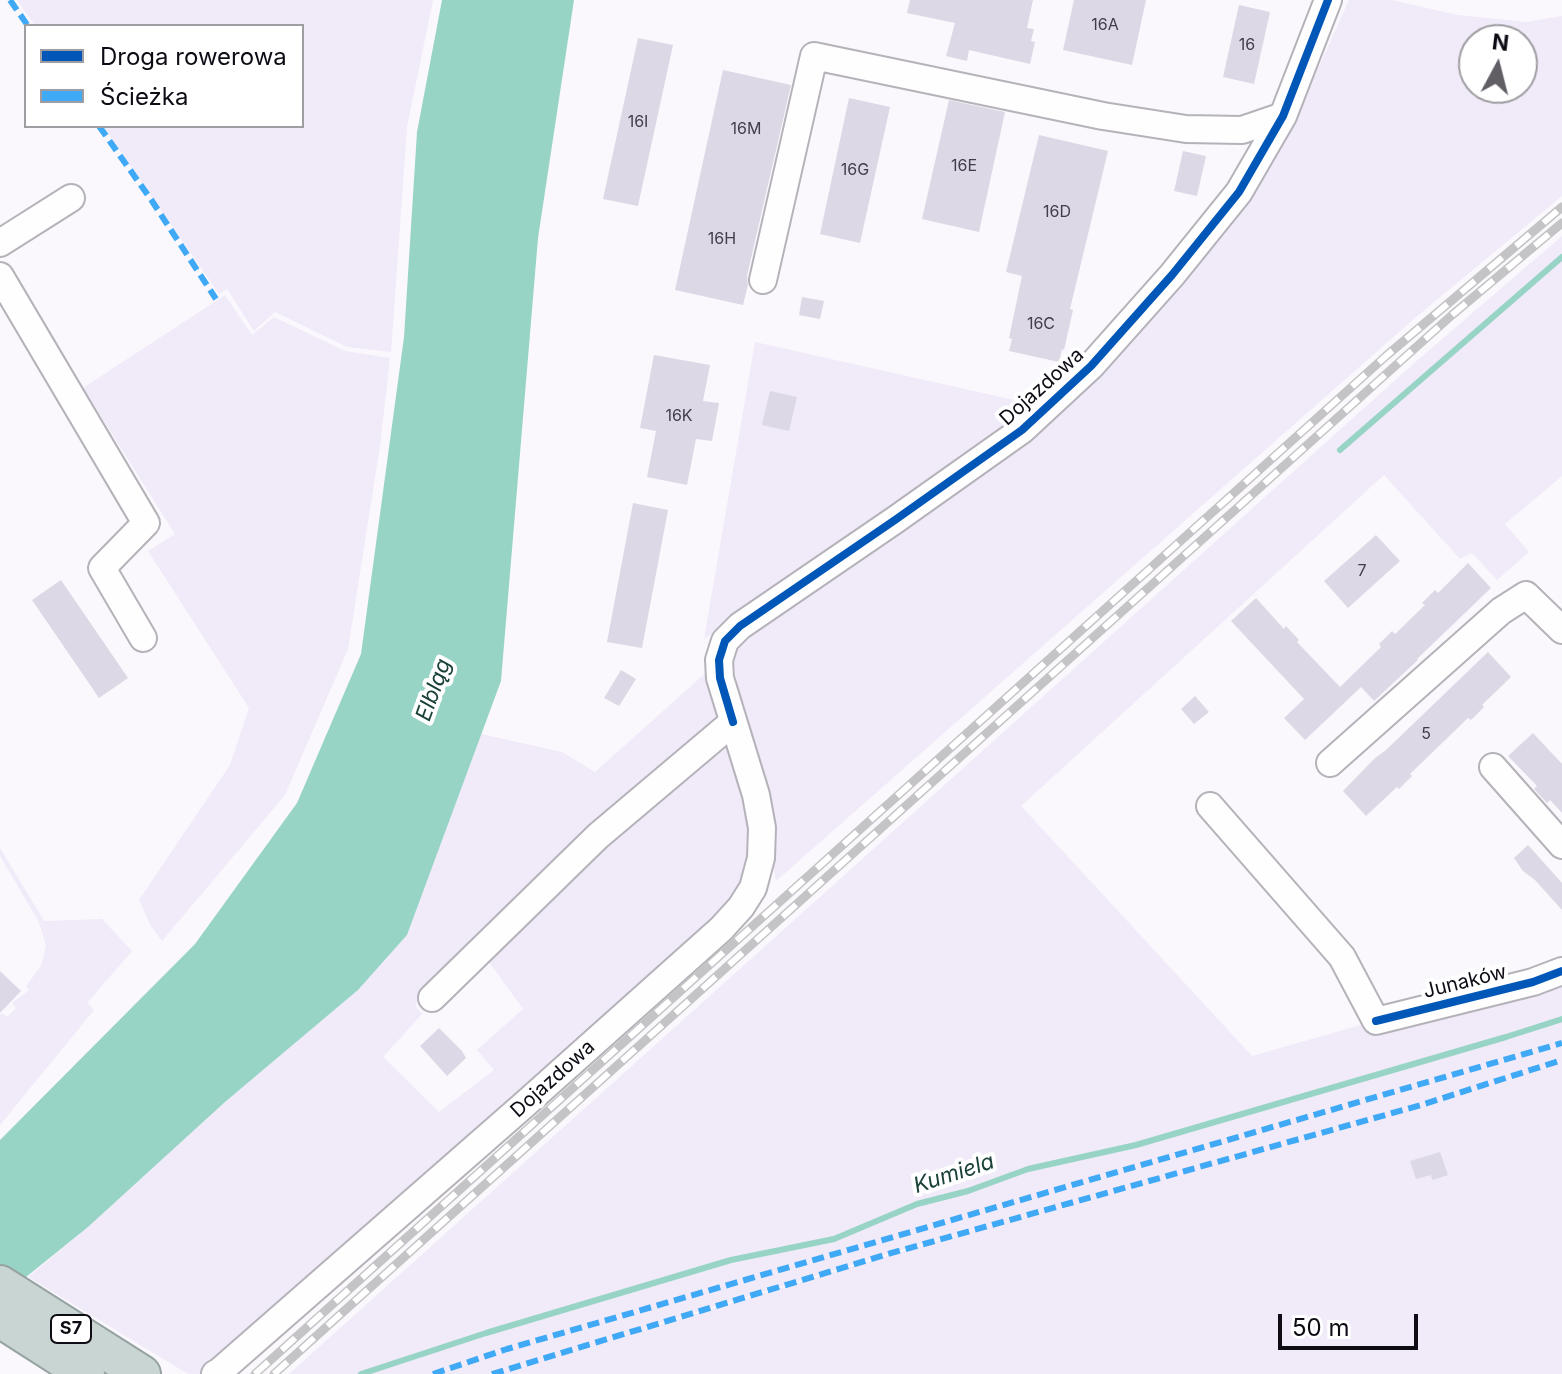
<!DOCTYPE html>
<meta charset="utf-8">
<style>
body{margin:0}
#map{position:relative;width:1562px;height:1374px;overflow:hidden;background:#faf8fc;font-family:Inter,sans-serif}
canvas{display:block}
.legend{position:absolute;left:24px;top:24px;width:280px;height:104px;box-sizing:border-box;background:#fff;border:2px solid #9f9da1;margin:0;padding:10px 14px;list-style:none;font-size:24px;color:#0f0b15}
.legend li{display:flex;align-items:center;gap:16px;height:40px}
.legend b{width:40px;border:2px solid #9f9da1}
.north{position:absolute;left:1458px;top:24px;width:80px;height:80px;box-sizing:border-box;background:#fff;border:2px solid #9f9da1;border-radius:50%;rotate:7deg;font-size:22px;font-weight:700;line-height:32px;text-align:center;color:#0f0b15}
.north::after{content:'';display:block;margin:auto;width:28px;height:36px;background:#615e66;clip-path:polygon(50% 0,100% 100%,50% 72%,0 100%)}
.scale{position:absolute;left:1278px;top:1314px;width:140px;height:36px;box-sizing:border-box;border:4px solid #0f0b15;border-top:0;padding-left:10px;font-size:24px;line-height:28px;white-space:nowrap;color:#0f0b15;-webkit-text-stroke:6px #fff;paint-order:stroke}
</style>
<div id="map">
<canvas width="1562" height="1374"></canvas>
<ul class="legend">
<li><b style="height:10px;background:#0057b8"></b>Droga rowerowa</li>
<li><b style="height:10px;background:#3fa9f5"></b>Ścieżka</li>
</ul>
<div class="north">N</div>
<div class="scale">50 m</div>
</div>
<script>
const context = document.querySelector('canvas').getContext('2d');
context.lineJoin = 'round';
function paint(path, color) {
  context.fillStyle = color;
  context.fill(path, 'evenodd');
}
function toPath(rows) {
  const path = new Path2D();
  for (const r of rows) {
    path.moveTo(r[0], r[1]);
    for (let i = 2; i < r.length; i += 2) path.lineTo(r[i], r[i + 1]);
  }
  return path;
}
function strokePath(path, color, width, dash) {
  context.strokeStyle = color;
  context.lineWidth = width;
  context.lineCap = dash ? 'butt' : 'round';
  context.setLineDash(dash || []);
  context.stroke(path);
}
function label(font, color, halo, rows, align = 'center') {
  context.font = font + ' Inter,sans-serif';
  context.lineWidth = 8;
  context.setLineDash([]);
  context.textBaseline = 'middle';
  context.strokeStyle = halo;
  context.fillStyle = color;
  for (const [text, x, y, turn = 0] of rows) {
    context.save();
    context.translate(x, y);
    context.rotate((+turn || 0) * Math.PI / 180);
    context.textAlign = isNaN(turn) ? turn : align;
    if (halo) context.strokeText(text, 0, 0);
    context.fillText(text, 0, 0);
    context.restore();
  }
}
const green = toPath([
 [17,0,433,0,407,127,391,352,347,347,275,312,254,331,227,289,219,294,103,126,302,126,302,26,35,26],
 [1349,0,1392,0,1458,15,1527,22,1562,16,1562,196,1416,317,776,881,729,642,865,551,973,482,1043,426,1294,122],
 [1474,40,1522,40,1522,88,1474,88],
 [1562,236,1562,476,1505,524,1529,552,1497,580,1472,553,1460,559,1384,475,1021,806,1252,1056,1361,1025,1370,1032,1562,979,1562,1374,289,1374,1412,365],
 [1000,1222,645,1329,644,1328,888,1254],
 [225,295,252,335,274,317,345,351,390,358,380,446,348,649,285,795,162,941,151,926,139,900,230,765,249,708,148,551,175,534,83,388],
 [755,342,1041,406,976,458,704,639],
 [710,669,719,712,710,731,432,980,415,1005,422,1014,383,1057,439,1112,494,1070,477,1050,523,1009,484,955,575,868,733,742,758,836,741,899,207,1374,188,1374,28,1277,88,1227,225,1102,358,990,407,935,481,734,562,752,595,772],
 [0,848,44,921,102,919,132,951,87,1003,94,1010,0,1125,0,1015,2,1013,7,1017,16,1008,12,1003,29,990,26,986,41,966,46,946,39,922,0,856]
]);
const water = toPath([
 [442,0,574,0,538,238,501,681,407,935,358,990,225,1102,88,1227,0,1298,0,1140,195,944,297,803,361,654,404,337,417,132]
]);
const stream = toPath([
 [1340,450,1562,257],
 [361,1374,486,1333,731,1260,834,1239,917,1204,968,1191,1028,1169,1136,1145,1506,1037,1562,1019]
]);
const building = toPath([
 [910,0,1033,0,1027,28,1034,29,1031,41,1035,42,1030,64,969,50,967,61,946,56,955,23,907,13],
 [1074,0,1146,0,1132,65,1063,50],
 [1239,5,1270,12,1254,84,1223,77],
 [638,38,673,45,638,206,603,199],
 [723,70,791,85,747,276,748,285,743,305,675,290],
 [849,98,890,107,860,243,820,234],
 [949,100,1005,112,979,232,922,219],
 [1039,135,1108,151,1070,309,1073,310,1064,350,1062,349,1059,362,1009,351,1012,339,1009,338,1022,276,1006,272],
 [1183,151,1206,156,1197,196,1174,191],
 [802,297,824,301,820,319,799,315],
 [654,355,710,365,703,401,719,403,712,441,696,439,687,485,647,477,656,431,640,428],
 [770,391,797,397,789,431,762,425],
 [633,503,668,510,642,648,607,642],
 [1376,535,1400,561,1348,608,1324,581],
 [1468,563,1491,588,1417,659,1418,660,1374,701,1361,687,1305,740,1284,718,1304,699,1231,621,1256,598,1284,629,1286,626,1299,640,1297,642,1340,687,1381,647,1379,644,1392,631,1395,634,1425,605,1422,603,1435,590,1438,593],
 [61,580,128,678,99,698,32,600],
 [1488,652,1511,677,1482,705,1484,707,1471,720,1468,718,1410,774,1412,776,1399,789,1397,787,1366,816,1343,791,1375,758,1386,750],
 [621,670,636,679,619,706,604,698],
 [1195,696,1209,712,1194,724,1181,709],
 [1533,733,1562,764,1562,813,1550,800,1547,803,1534,789,1537,786,1508,756],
 [1528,845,1562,883,1562,910,1535,880,1523,871,1514,858],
 [0,971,21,991,0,1013],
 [439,1028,462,1051,466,1058,447,1076,420,1046],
 [1440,1152,1448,1175,1432,1180,1431,1175,1416,1179,1410,1161]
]);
const minor = toPath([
 [0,243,71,198],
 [0,276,146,523,102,568,143,638],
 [763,280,814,56,1103,116,1186,129,1242,130,1283,116],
 [1330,763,1501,611,1526,595,1562,630],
 [1493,767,1562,845],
 [1210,806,1342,957,1376,1021,1533,982,1562,971],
 [432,998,598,836,733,722],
 [215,1374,220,1371,525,1104,721,929,741,907,753,888,761,858,762,828,756,795,720,678,719,660,725,641,740,626,895,520,1022,430,1091,366,1172,275,1239,192,1283,116,1328,0]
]);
const highway = toPath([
 [0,1284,142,1374],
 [0,1319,86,1374]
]);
const rail = toPath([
 [255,1374,1386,356,1562,207],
 [274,1374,1395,366,1452,315,1562,223]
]);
const quiet = toPath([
 [10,0,28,26],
 [99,126,152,201,216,299],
 [433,1374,507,1349,1562,1043],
 [492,1374,888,1254,1421,1105,1562,1060]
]);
const cycleway = toPath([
 [733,722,720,678,719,660,725,641,740,626,895,520,1022,430,1091,366,1172,275,1239,192,1283,116,1328,0],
 [1376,1021,1533,982,1562,971]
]);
const numberNames = [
 ["16A",1105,25],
 ["16",1247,45],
 ["16I",638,122],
 ["16M",746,129],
 ["16E",964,166],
 ["16G",855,170],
 ["16D",1057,212],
 ["16H",722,239],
 ["16C",1041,324],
 ["16K",679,416],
 ["7",1362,571],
 ["5",1426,734]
];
const shields = [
 [71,1329,40]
];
const shieldNames = [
 ["S7",71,1329]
];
const streetNames = [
 ["Dojazdowa",1042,387,-42],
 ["Junaków",1465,982,-14],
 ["Dojazdowa",553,1079,-42]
];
const waterNames = [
 ["Elbląg",434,690,-70],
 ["Kumiela",954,1174,-18]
];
paint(green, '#f0eaf9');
paint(water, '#98d4c6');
strokePath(stream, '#98d4c6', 6);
paint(building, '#ddd8e5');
strokePath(minor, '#b5b2b9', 30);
strokePath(highway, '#96a3a2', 40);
strokePath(minor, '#fefeff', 26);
strokePath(highway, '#c9d5d3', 36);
strokePath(rail, '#c4c4c6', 9);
strokePath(rail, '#fff', 6, [18]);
strokePath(quiet, '#3fa9f5', 6, [12, 6]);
strokePath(cycleway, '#0057b8', 8);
label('16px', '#423e49', null, numberNames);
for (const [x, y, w] of shields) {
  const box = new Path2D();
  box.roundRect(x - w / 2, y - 14, w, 28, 6);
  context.fillStyle = '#fff';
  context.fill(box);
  strokePath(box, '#0f0b15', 2);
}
label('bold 18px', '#0f0b15', null, shieldNames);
label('20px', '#0f0b15', '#fff', streetNames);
label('italic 22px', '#194138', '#fff', waterNames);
</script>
